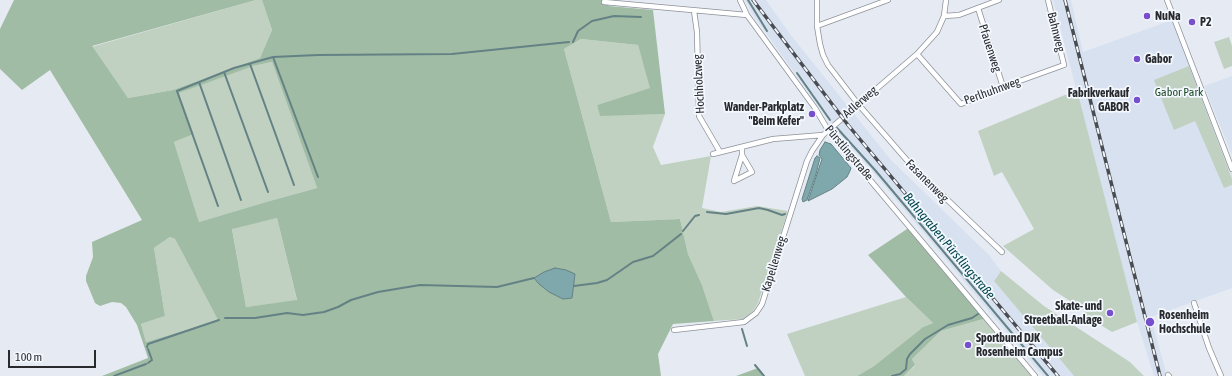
<!DOCTYPE html>
<meta charset="utf-8">
<style>
body{margin:0}
#map{position:relative;width:1232px;height:376px;overflow:hidden;background:#e6ebf3;font-family:"Asap Condensed",sans-serif}
canvas{display:block}
.scale{position:absolute;left:8px;top:350px;width:88px;height:18px;box-sizing:border-box;border:2px solid #282a2d;border-top:0;padding-left:5px;font-size:12px;line-height:14px;white-space:nowrap;color:#282a2d;-webkit-text-stroke:3px #f4f8ff;paint-order:stroke}
</style>
<div id="map">
<canvas width="1232" height="376"></canvas>
<div class="scale">100 m</div>
</div>
<script>
const context = document.querySelector('canvas').getContext('2d');
context.lineJoin = 'round';
function paint(path, color) {
  context.fillStyle = color;
  context.fill(path, 'evenodd');
}
function toPath(rows) {
  const path = new Path2D();
  for (const r of rows) {
    path.moveTo(r[0], r[1]);
    for (let i = 2; i < r.length; i += 2) path.lineTo(r[i], r[i + 1]);
  }
  return path;
}
function strokePath(path, color, width, dash) {
  context.strokeStyle = color;
  context.lineWidth = width;
  context.lineCap = dash ? 'butt' : 'round';
  context.setLineDash(dash || []);
  context.stroke(path);
}
function label(font, color, halo, rows, align = 'center') {
  context.font = font + ' "Asap Condensed",sans-serif';
  context.lineWidth = 3.5;
  context.setLineDash([]);
  context.textBaseline = 'middle';
  context.strokeStyle = halo;
  context.fillStyle = color;
  for (const [text, x, y, turn = 0] of rows) {
    context.save();
    context.translate(x, y);
    context.rotate((+turn || 0) * Math.PI / 180);
    context.textAlign = isNaN(turn) ? turn : align;
    if (halo) context.strokeText(text, 0, 0);
    context.fillText(text, 0, 0);
    context.restore();
  }
}
const built = toPath([
 [745,0,766,0,790,34,891,160,989,255,1001,271,994,281,1074,376,1043,376,873,172,834,128,753,15],
 [1053,0,1071,0,1083,52,1172,20,1232,166,1232,288,1151,317,1167,376,1154,376,1137,322],
 [1232,76,1232,155,1204,86]
]);
const green = toPath([
 [256,0,262,0,272,30,260,58,173,90,128,98,91,47],
 [1229,37,1232,46,1232,66,1224,69,1214,42],
 [581,39,638,45,651,88,597,105,600,115,665,114,653,147,661,165,711,156,702,208,721,212,757,206,788,211,758,303,753,311,743,319,714,321,702,285,688,254,680,219,611,222,564,49],
 [272,62,317,188,266,202,199,222,174,142,194,134,179,93,225,75,253,66],
 [1189,66,1232,179,1232,185,1224,188,1195,121,1174,130,1154,80],
 [1077,90,1137,322,1112,332,1086,316,1084,310,1053,290,1003,246,1034,229,1002,172,994,176,978,131],
 [277,218,297,301,246,307,232,228],
 [170,237,175,239,218,320,146,342,141,324,165,316,154,248],
 [1001,271,1044,306,1130,362,1144,376,1074,376,994,281],
 [906,297,933,323,923,327,874,366,857,376,805,376,787,334],
 [987,318,1035,376,904,376,915,366,912,359,941,331]
]);
const forest = toPath([
 [14,0,256,0,92,46,128,98,173,90,260,58,272,30,262,0,605,0,609,6,653,10,665,114,600,116,597,105,650,88,638,45,581,39,564,49,611,222,680,219,688,254,702,285,714,321,673,324,658,354,661,376,102,376,148,358,137,325,126,307,121,303,112,302,100,306,95,303,86,281,86,276,93,257,92,242,142,220,50,70,22,90,0,69,0,29],
 [272,62,317,188,266,202,199,222,174,142,194,134,179,93,253,66],
 [277,218,297,300,246,307,232,229],
 [170,237,175,239,218,320,146,342,141,324,165,316,154,248],
 [910,227,987,318,941,331,912,359,915,365,904,376,857,376,874,366,923,327,933,323,906,297,868,255],
 [758,368,763,376,736,376]
]);
const water = toPath([
 [825,142,831,144,851,168,850,171,847,177,832,189,808,201,822,159,819,155,820,150,825,142],
 [817,156,820,158,816,174,807,200,803,202,802,199,815,158,817,156],
 [555,268,566,270,575,274,572,298,563,299,549,292,539,284,534,278,544,272,555,268]
]);
const stream = toPath([
 [748,0,767,31],
 [573,42,578,31,592,21,614,16,641,17],
 [273,57,318,177],
 [250,64,294,185],
 [224,72,268,192],
 [797,73,830,120],
 [199,82,241,200],
 [837,128,875,170,1048,376],
 [218,206,177,91,234,68,273,57,318,55,452,54,569,42],
 [707,212,726,214,759,208,768,210,782,215,785,214],
 [683,231,695,216,699,215],
 [574,286,597,283,607,280,633,262,653,256,681,234],
 [225,318,255,318,287,313,303,315,324,312,338,307,351,300,378,292,420,285,497,287,534,278],
 [742,329,747,346],
 [147,347,148,344,219,320],
 [148,363,152,360,148,349],
 [755,365,764,376],
 [114,376,146,364],
 [892,376,900,374,906,369,907,359,910,354,925,339,948,325,972,318,981,312]
]);
const minor = toPath([
 [740,0,747,15,815,108,828,130,1035,376],
 [817,0,817,26,820,44,823,55,828,65,858,104,912,166,1002,252],
 [1167,0,1232,169],
 [604,2,747,15],
 [978,8,1003,87],
 [694,11,697,32,699,116,720,152],
 [944,16,959,15,999,0],
 [817,26,888,0],
 [917,54,961,104,1003,87,1064,65,1048,0],
 [742,147,742,155,752,172,734,181,742,155],
 [713,154,773,139,823,135,917,54,937,32,944,16,946,0],
 [1194,303,1209,348,1221,376],
 [674,330,744,322,756,313,762,304,807,161,812,151,823,135],
 [1168,375,1169,376]
]);
const rail = toPath([
 [753,0,848,125,1058,376],
 [1065,0,1160,376]
]);
const markers = [
 [1147,16,4,"#7650ca"],
 [1192,22,4,"#7650ca"],
 [1137,59,4,"#7650ca"],
 [1137,100,4,"#7650ca"],
 [812,114,4,"#7650ca"],
 [1110,313,4,"#7650ca"],
 [1150,322,5,"#7650ca"],
 [968,345,4,"#7650ca"]
];
const poiNames = [
 ["NuNa",1155,16],
 ["P2",1200,22],
 ["Gabor",1145,59],
 ["Fabrikverkauf",1129,93,"right"],
 ["GABOR",1129,107,"right"],
 ["Wander-Parkplatz",804,107,"right"],
 ["\"Beim Kefer\"",804,121,"right"],
 ["Skate- und",1102,306,"right"],
 ["Streetball-Anlage",1102,320,"right"],
 ["Rosenheim",1159,315],
 ["Hochschule",1159,329],
 ["Sportbund DJK",976,338],
 ["Rosenheim Campus",976,352]
];
const streetNames = [
 ["Bahnweg",1056,32,76],
 ["Pfauenweg",990,48,72],
 ["Hochholzweg",699,84,-93],
 ["Perlhuhnweg",992,91,-20],
 ["Adlerweg",860,102,-41],
 ["Pürstlingstraße",849,153,50],
 ["Fasanenweg",927,181,45],
 ["Kapellenweg",774,264,-73]
];
const parkNames = [
 ["Gabor Park",1179,92]
];
const waterNames = [
 ["Bahngraben Pürstlingstraße",949,246,50]
];
paint(built, '#d8e1f0');
paint(green, '#c0d1c1');
paint(forest, '#a1bca4');
paint(water, '#7ea8ab');
strokePath(water, '#648285', 1);
strokePath(stream, '#648285', 2);
strokePath(minor, '#8d9199', 6);
strokePath(minor, '#fff', 4.5);
strokePath(rail, '#494c50', 3.5);
strokePath(rail, '#f4f8ff', 2, [6]);
for (const [x, y, r, color] of markers) {
  const dot = new Path2D();
  dot.arc(x, y, r, 0, 2 * Math.PI);
  context.fillStyle = color;
  context.fill(dot);
  strokePath(dot, '#f4f8ff', 1.5);
}
label('bold 12px', '#282a2d', '#f4f8ff', poiNames, 'left');
label('12px', '#282a2d', '#f4f8ff', streetNames);
label('12px', '#1f4a27', '#f4f8ff', parkNames);
label('italic 13px', '#03474c', '#f4f8ff', waterNames);
</script>
